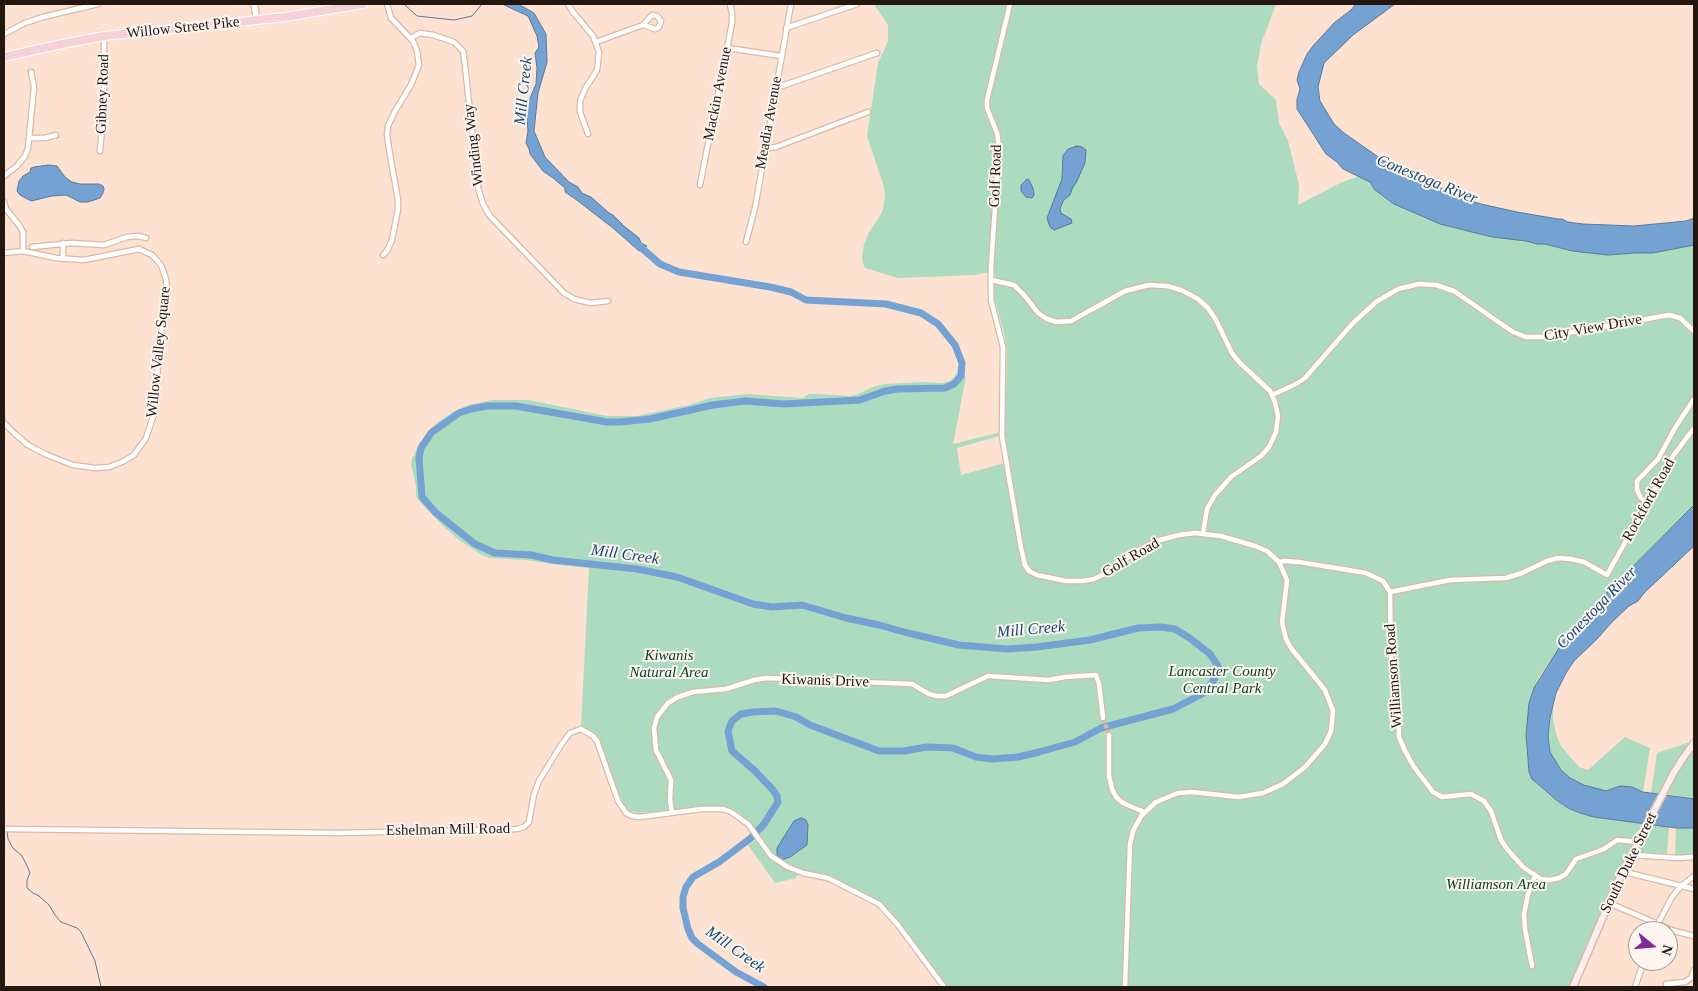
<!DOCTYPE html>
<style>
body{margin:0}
#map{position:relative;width:1698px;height:991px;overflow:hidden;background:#fee2d1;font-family:Georgia,serif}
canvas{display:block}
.frame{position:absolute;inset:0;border:5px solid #23170f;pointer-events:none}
.north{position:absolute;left:1628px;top:921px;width:50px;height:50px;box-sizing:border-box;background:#fbf4ef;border:1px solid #a59c95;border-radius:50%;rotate:107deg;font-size:14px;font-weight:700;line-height:20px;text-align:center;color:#23170f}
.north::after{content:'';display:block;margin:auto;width:18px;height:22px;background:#802b99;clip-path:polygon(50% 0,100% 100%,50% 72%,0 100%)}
</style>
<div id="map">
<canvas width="1698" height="991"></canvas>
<div class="frame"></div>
<div class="north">N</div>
</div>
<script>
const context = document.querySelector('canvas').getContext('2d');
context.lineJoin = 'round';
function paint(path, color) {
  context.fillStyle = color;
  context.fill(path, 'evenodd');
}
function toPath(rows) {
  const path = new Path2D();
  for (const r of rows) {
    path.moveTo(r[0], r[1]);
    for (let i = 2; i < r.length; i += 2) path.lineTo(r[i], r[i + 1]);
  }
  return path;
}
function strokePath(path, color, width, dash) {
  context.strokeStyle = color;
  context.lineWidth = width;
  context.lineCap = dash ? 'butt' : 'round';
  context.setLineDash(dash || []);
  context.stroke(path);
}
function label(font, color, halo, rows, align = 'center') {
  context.font = font + ' Georgia,serif';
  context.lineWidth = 4;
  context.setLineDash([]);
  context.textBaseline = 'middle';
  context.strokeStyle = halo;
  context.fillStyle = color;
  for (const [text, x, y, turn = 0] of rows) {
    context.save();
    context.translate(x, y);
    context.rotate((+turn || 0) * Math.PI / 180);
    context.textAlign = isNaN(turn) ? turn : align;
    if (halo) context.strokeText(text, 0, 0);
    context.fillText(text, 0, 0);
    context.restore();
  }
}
const green = toPath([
 [875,4,1276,4,1261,44,1257,66,1259,84,1276,100,1279,123,1288,141,1299,185,1298,205,1340,183,1359,176,1370,182,1375,190,1394,204,1440,224,1492,237,1526,241,1537,244,1545,244,1572,251,1599,254,1653,253,1694,245,1694,505,1570,630,1538,679,1529,703,1526,745,1529,772,1532,779,1549,795,1568,808,1594,817,1669,827,1667,855,1630,853,1570,987,947,987,890,911,872,897,833,878,800,870,796,878,775,883,748,845,760,837,748,820,734,810,716,806,638,813,627,810,623,804,599,740,590,730,581,727,589,568,559,565,526,560,490,558,482,555,459,540,444,527,420,502,416,496,416,486,411,465,412,459,419,444,431,428,438,422,453,412,468,405,492,400,529,400,607,416,637,416,689,405,710,398,747,394,803,398,809,394,819,394,849,396,856,395,875,386,887,384,922,382,943,383,950,381,955,376,958,370,966,377,953,444,1005,431,1007,353,1005,337,994,297,995,271,974,275,898,278,865,268,863,263,862,258,864,244,869,232,878,219,883,210,885,195,884,187,867,136,878,63,888,41,888,25,875,6],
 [999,436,1005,463,961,475,957,448],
 [1553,705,1553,719,1556,734,1561,746,1579,767,1588,770,1625,737,1650,748,1643,792,1632,787,1620,786,1606,791,1593,788,1570,778,1561,770,1550,752,1548,736],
 [1690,742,1676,761,1658,794,1651,793,1657,753],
 [1694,748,1694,799,1667,794,1684,761],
 [1676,828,1694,828,1694,855,1675,856]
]);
const water = toPath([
 [502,4,518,4,534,13,546,34,547,62,538,93,534,131,545,157,569,182,578,187,582,193,591,197,609,213,613,215,624,226,639,238,641,243,647,246,639,251,613,228,574,198,565,192,565,188,553,178,543,171,530,154,529,149,526,143,528,131,526,108,536,84,537,68,535,53,539,47,537,36,528,16,502,4],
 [1356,4,1395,4,1353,35,1324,63,1318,87,1320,101,1334,124,1344,133,1384,161,1407,172,1424,183,1437,186,1450,193,1461,196,1465,199,1481,204,1517,212,1558,219,1562,219,1568,222,1583,224,1634,226,1686,221,1694,218,1694,245,1653,253,1635,253,1608,255,1572,251,1545,244,1537,244,1526,241,1492,237,1440,224,1394,204,1375,190,1370,182,1343,169,1337,162,1326,154,1297,109,1297,99,1300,89,1297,80,1299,72,1307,54,1313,46,1334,23,1351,10,1356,4],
 [1077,146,1082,147,1086,150,1085,163,1077,181,1072,189,1070,195,1063,201,1060,209,1061,213,1071,219,1072,223,1054,230,1050,227,1047,218,1062,179,1063,156,1068,149,1077,146],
 [48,165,57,166,65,177,72,182,80,184,99,184,103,186,104,189,103,193,100,198,88,202,80,202,66,195,52,196,31,201,20,195,17,191,19,181,23,176,30,172,31,168,34,167,48,165],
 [1027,179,1029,180,1033,188,1034,195,1032,198,1026,197,1021,191,1021,185,1027,179],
 [1694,505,1694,546,1644,593,1638,601,1629,606,1612,622,1597,639,1574,661,1566,673,1556,693,1550,718,1548,736,1550,752,1561,770,1570,778,1584,785,1606,791,1620,786,1632,787,1643,792,1694,799,1694,828,1676,828,1594,817,1580,813,1568,808,1555,799,1532,779,1529,772,1526,735,1529,703,1534,688,1570,630,1694,505],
 [801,818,806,820,808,825,807,845,790,857,781,860,777,855,777,848,794,821,801,818]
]);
const stream = toPath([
 [404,4,417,16,454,20,472,16,482,4],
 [7,830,8,839,13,848,22,856,28,868,30,873,27,880,27,888,33,893,39,896,49,905,55,915,61,922,77,928,81,932,95,961,101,987]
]);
const river = toPath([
 [637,244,660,264,679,272,770,287,791,292,806,300,886,304,921,313,938,324,955,345,962,363,961,376,954,384,945,388,898,389,885,391,860,400,784,404,745,401,713,405,650,419,620,422,607,422,516,406,487,406,471,409,459,413,431,433,421,448,419,458,422,497,436,513,475,544,495,553,531,555,553,560,637,569,677,577,753,604,772,607,802,605,846,618,879,625,908,633,959,645,1007,649,1037,647,1090,640,1138,628,1161,627,1175,629,1191,639,1210,654,1218,666,1215,678,1204,693,1173,709,1101,728,1075,742,1039,752,1018,757,992,759,976,757,953,748,927,747,904,751,879,751,810,725,796,717,776,711,753,712,741,714,732,721,728,731,732,751,755,771,773,790,777,796,778,802,764,824,751,838,719,862,693,877,686,887,683,897,683,908,688,929,692,938,698,944,736,972,764,987]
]);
const minorTunnel = toPath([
 [1103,718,1109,735]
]);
const minor = toPath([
 [568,4,573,12,593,36,599,52,597,70,585,89,580,101,580,112,588,134],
 [1010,4,987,100,987,108,997,133,999,147,991,268,991,300,1003,347,1002,436,1021,548,1025,565,1029,571,1037,575,1066,581,1082,581,1094,579,1111,571,1135,552,1156,541,1179,535,1195,533,1221,536,1255,546,1267,551,1279,562,1287,580,1282,622,1286,639,1291,648,1325,690,1333,711,1331,731,1325,744,1305,767,1283,784,1263,793,1239,797,1192,792,1178,793,1156,802,1141,816,1133,831,1130,844,1125,987],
 [786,28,857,4],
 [4,34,25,23,43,17,98,4],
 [411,38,420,33,433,35,454,42,463,51,465,65,478,188,483,204,490,216,564,293,574,299,591,303,608,301],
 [596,42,643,25,652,15,657,16,661,21,659,27,655,29,643,25],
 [727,48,781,56],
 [776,88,877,53],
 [29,138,45,138,56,135],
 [765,149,776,147,868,112],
 [100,151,104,103,104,36],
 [4,176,17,166,25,156,28,148,34,87,31,72],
 [700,185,732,23,732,14,730,4],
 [4,202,6,209,19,225,23,232,23,251],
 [746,242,755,208,791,4],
 [32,247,72,243,104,245,127,237,138,236,146,238],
 [4,253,23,251,56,258,84,260,139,249,152,255,161,265,166,279,167,293,158,354,157,390,155,411,146,438,134,455,122,462,109,467,95,468,73,465,47,455,28,445,15,434,4,423],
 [383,255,387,251,392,240,398,209,398,200,389,149,387,134,388,126,394,113,411,85,419,65,417,51,413,41,391,18,387,4],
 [63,259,63,243],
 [991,280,1014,285,1025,296,1038,313,1047,319,1057,322,1071,321,1125,291,1149,285,1167,286,1181,290,1198,299,1208,308,1216,320,1232,353,1239,362,1270,391,1275,402,1278,416,1276,432,1269,447,1261,456,1231,477,1215,495,1207,509,1203,533],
 [1272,395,1296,384,1305,378,1353,323,1376,302,1398,289,1419,284,1436,285,1454,291,1513,332,1526,337,1545,337,1669,315,1680,318,1694,331],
 [1647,502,1641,498,1637,490,1637,481,1658,459,1675,428,1694,399],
 [1279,562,1285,561,1299,562,1366,573,1383,581,1390,592],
 [1109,735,1109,776,1112,789,1116,797,1123,803,1144,812],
 [672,813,670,799,671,780,656,750,654,728,657,717,668,703,678,697,693,692,726,689,754,680,767,678,912,684,929,694,937,696,946,696,988,676,1048,680,1065,677,1096,675,1099,684,1103,718],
 [4,829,340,833,517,829,524,827,529,822,534,794,539,781,561,745,570,733,581,729,593,736,597,741,618,801,626,813,632,816,639,817,702,809,723,809,731,812,748,824,771,856,788,867,803,873,828,878,879,904,898,925,944,987],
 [1638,842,1617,840,1604,849,1576,859,1566,874,1559,878,1550,880,1541,879,1523,867,1507,849,1501,840,1491,811,1484,801,1471,794,1442,797,1433,792,1414,767,1405,751,1399,737,1398,702,1391,661,1390,592,1450,580,1506,578,1522,573,1547,561,1558,558,1571,559,1584,562,1607,575,1673,456,1694,428],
 [1632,855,1678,858,1694,857],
 [1624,870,1633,874,1694,889],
 [1609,903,1674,931,1694,936],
 [1654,931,1672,897,1681,886,1694,876],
 [1532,966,1525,929,1524,914,1528,894,1535,876],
 [1666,984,1685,982,1691,978,1694,970],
 [1635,987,1644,961]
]);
const tertiary = toPath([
 [254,4,257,20]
]);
const secondary = toPath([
 [1573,987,1621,875,1673,774,1681,761,1694,743]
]);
const trunk = toPath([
 [4,57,62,44,104,36,285,17,363,4]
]);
const streetNames = [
 ["Willow Street Pike",183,28,-6],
 ["Gibney Road",103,94,-88],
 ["Mackin Avenue",718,94,-79],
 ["Meadia Avenue",769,123,-80],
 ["Winding Way",474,145,-97],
 ["Golf Road",996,176,-88],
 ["City View Drive",1593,328,-10],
 ["Willow Valley Square",159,352,-84],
 ["Rockford Road",1649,500,-61],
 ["Golf Road",1131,558,-30],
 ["Williamson Road",1394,676,-94],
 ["Kiwanis Drive",825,681,2],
 ["Eshelman Mill Road",448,830,-1],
 ["South Duke Street",1629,863,-64]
];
const parkNames = [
 ["Kiwanis",669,656],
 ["Natural Area",669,673],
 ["Lancaster County",1222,672],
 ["Central Park",1222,689],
 ["Williamson Area",1496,885]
];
const waterNames = [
 ["Mill Creek",524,91,-84],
 ["Conestoga River",1427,180,22],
 ["Mill Creek",625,555,8],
 ["Conestoga River",1597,608,-46],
 ["Mill Creek",1031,630,-5],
 ["Mill Creek",735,950,35]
];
paint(green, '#acdbbf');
paint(water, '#73a2d3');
strokePath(water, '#5b7898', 1);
strokePath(stream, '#5b7898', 1);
strokePath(river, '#73a2d3', 7);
strokePath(minorTunnel, '#d2b9aa', 4.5, [4.5, 2]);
strokePath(minor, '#dab9a4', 7);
strokePath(tertiary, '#dab9a4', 8);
strokePath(secondary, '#dab9a4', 9);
strokePath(trunk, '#fff', 10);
strokePath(minor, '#fff', 4.5);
strokePath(tertiary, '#fff', 5.5);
strokePath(secondary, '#fbeef1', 6);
strokePath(trunk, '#f6d2d8', 8);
label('15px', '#23170f', '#fbf4ef', streetNames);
label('italic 15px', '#053e26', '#fbf4ef', parkNames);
label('italic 16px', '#144674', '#fbf4ef', waterNames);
</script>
